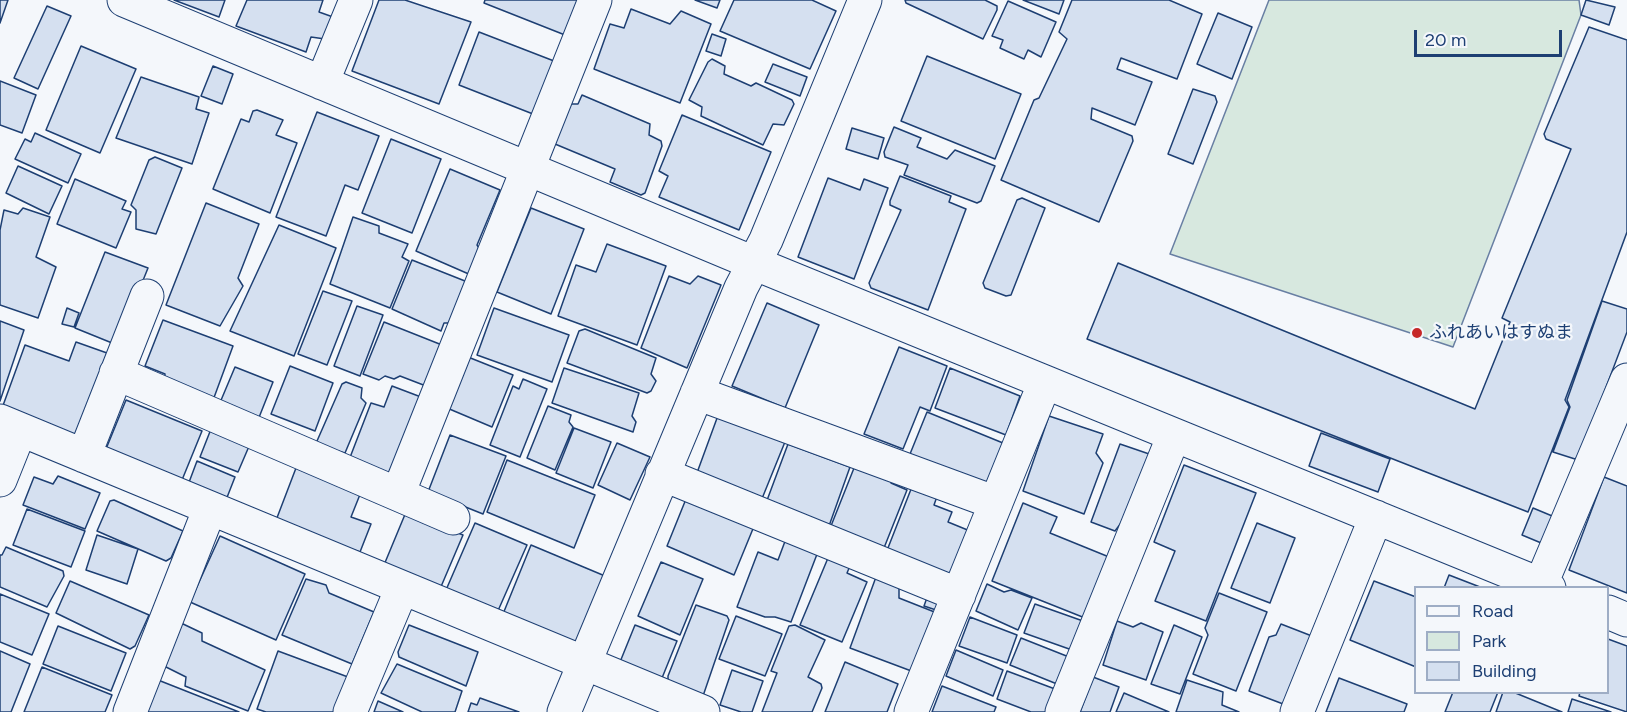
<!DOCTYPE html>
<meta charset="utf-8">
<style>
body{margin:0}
#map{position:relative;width:1627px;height:712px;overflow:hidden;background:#f4f7fb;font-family:Figtree,sans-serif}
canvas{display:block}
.legend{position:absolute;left:1414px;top:586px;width:195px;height:108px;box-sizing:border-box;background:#f4f7fb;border:2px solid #9eadc5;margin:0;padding:8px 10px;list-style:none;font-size:18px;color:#1d3f73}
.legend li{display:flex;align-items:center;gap:12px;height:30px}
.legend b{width:30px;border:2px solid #9eadc5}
.scale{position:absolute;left:1414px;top:30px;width:148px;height:27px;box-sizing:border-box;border:3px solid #1d3f73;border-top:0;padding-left:8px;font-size:18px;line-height:21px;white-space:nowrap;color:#1d3f73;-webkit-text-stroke:4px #f4f7fb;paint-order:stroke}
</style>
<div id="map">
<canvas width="1627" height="712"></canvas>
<ul class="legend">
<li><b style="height:8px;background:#f4f7fb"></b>Road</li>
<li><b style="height:16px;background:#d7e8df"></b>Park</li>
<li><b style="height:16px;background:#d5e0f0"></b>Building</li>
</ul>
<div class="scale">20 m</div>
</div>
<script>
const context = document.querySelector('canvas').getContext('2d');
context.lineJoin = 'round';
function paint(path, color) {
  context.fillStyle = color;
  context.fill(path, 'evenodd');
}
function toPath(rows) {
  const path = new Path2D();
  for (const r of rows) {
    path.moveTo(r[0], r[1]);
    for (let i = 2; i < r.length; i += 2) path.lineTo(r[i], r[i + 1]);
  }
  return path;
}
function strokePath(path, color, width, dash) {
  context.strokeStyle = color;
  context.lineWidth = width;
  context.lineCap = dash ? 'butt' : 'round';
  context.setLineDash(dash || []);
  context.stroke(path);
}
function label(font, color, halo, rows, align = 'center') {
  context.font = font + ' Figtree,"Noto Sans JP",sans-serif';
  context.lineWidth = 4.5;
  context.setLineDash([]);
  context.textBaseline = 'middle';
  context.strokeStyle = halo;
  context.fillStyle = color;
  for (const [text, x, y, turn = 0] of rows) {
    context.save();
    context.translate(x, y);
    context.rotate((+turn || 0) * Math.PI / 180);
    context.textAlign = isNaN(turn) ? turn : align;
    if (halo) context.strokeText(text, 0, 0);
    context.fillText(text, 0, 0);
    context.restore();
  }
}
const green = toPath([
 [1269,0,1579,0,1581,15,1453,347,1170,254,1269,0]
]);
const building = toPath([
 [0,0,8,0,0,23,0,0],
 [174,0,225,0,219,17,174,0],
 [247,0,323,0,319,12,333,17,325,39,311,37,306,52,236,26,247,0],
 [379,0,405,0,471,22,439,104,352,71,379,0],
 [485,0,579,0,565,35,484,3,485,0],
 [695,0,720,0,717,8,695,0],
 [734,0,812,0,836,11,810,69,720,31,734,0],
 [905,0,985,0,997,6,997,10,983,39,906,3,905,0],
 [1023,0,1064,0,1059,14,1023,0],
 [1072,0,1169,0,1202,14,1177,79,1121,58,1117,69,1152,82,1135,125,1092,108,1091,119,1132,136,1133,141,1099,222,1001,180,1034,100,1039,98,1067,39,1059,32,1072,0],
 [1586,0,1615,7,1609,25,1581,15,1586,0],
 [1008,1,1056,22,1041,57,1028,50,1024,59,1000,48,1003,40,992,36,1008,1],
 [47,6,71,16,38,89,14,78,47,6],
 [631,9,670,24,681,11,711,24,680,103,594,69,610,24,624,28,631,9],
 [1218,13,1252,27,1232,79,1197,64,1218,13],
 [1589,27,1627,40,1627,232,1565,400,1569,407,1528,512,1087,339,1118,263,1475,409,1510,322,1502,318,1571,149,1546,139,1544,134,1589,27],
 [479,32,554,61,533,114,459,85,479,32],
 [712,34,726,39,721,56,706,51,712,34],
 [81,46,136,69,100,153,46,130,81,46],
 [927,56,1021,94,995,159,901,121,927,56],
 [712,59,725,66,724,74,751,86,756,83,792,100,794,104,784,125,773,124,763,145,701,116,702,107,689,100,708,62,712,59],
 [773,64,807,77,800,96,765,82,773,64],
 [213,66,233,74,222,104,201,96,213,66],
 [141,77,199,97,196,109,209,113,192,164,116,138,141,77],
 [0,81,36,95,22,133,0,125,0,81],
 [1193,89,1215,96,1217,102,1193,164,1168,154,1193,89],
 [582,95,650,124,649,135,661,141,662,146,645,193,641,195,610,182,615,169,555,144,568,104,578,104,582,95],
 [257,110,283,120,276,135,297,143,270,213,213,189,241,119,249,122,253,111,257,110],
 [317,112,379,136,358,190,345,185,326,236,276,217,317,112],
 [682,115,771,152,739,230,659,197,668,176,659,171,682,115],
 [894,127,921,138,917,147,947,159,955,150,995,166,981,201,977,203,904,175,908,165,885,157,884,152,894,127],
 [852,128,884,138,878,159,846,149,852,128],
 [35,133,81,154,68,183,15,159,25,139,31,142,35,133],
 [391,139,441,159,412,233,362,213,391,139],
 [155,157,182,168,156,234,136,229,136,210,131,205,149,160,155,157],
 [18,166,62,186,49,214,6,193,18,166],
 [450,169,500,190,477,245,481,251,471,275,416,251,450,169],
 [900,176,951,196,949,202,966,209,928,310,871,288,869,283,901,210,890,205,890,201,900,176],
 [828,178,860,190,864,179,888,188,854,279,798,257,828,178],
 [75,179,126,201,122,209,131,212,116,248,57,224,75,179],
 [1022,198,1045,208,1011,295,1006,296,985,288,983,283,1017,200,1022,198],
 [206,203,259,224,238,278,243,286,220,326,166,305,206,203],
 [23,208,50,217,36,257,56,267,38,318,0,305,0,230,4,210,18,214,23,208],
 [531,208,584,229,551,314,497,292,531,208],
 [353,217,379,226,379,233,408,244,402,257,409,261,390,308,330,284,353,217],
 [279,225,336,248,294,356,230,331,279,225],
 [607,244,666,266,637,345,558,316,576,265,596,272,607,244],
 [105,252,148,268,117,345,75,328,105,252],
 [412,260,470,283,455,323,444,323,441,331,392,309,412,260],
 [669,276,690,284,698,276,721,285,687,368,641,348,669,276],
 [323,291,352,301,327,365,298,354,323,291],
 [1602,301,1627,309,1627,332,1580,456,1575,459,1553,452,1570,407,1567,400,1602,301],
 [767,303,819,325,785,408,732,386,767,303],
 [357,306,383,315,360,376,334,366,357,306],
 [67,308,79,313,74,327,62,324,67,308],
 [494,308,569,335,552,382,477,355,494,308],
 [163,320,233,346,212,403,164,385,165,374,145,366,163,320],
 [0,321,24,330,0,401,0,321],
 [384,322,442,345,426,386,400,376,394,379,385,376,379,380,363,374,384,322],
 [585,329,656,358,651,374,656,381,651,391,647,393,567,363,579,331,585,329],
 [76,342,107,353,77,438,1,411,25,345,69,361,76,342],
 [899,347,947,366,930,411,920,407,903,449,864,434,899,347],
 [468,357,513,375,492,427,447,408,468,357],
 [290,366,333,383,315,431,271,414,290,366],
 [235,367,273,382,258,420,219,405,235,367],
 [564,368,639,393,632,416,636,422,633,432,552,403,564,368],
 [950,368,1020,396,1006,435,935,408,950,368],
 [523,379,547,389,520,457,490,445,513,386,519,389,523,379],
 [346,382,362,388,361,398,366,403,345,453,319,446,317,441,342,384,346,382],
 [392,386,421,397,390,476,349,460,371,403,384,407,392,386],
 [126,400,202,431,182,480,106,449,126,400],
 [548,406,571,415,569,422,573,427,555,470,527,458,548,406],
 [720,410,789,432,759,506,694,481,720,410],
 [927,412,1003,443,986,485,910,454,927,412],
 [1049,416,1103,434,1096,453,1103,463,1084,514,1023,491,1049,416],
 [574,428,611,442,593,488,556,473,574,428],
 [211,429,250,444,238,472,200,457,211,429],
 [1321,433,1390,459,1378,492,1309,466,1321,433],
 [450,435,506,456,483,514,428,492,450,435],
 [617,443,650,457,630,500,598,485,617,443],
 [788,444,850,467,829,526,766,503,788,444],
 [1120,444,1155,456,1129,525,1121,523,1115,531,1091,522,1120,444],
 [858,458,895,473,891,483,907,490,880,558,827,536,858,458],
 [507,460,595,495,574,548,487,512,507,460],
 [197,461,235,477,226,500,188,485,197,461],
 [1184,465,1256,493,1206,621,1155,601,1175,551,1154,542,1184,465],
 [296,468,361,492,351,517,371,524,360,552,275,523,296,468],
 [58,476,100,493,85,529,23,505,34,477,53,484,58,476],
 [1604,477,1627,486,1627,593,1569,570,1604,477],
 [915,479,940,488,934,505,952,512,948,522,970,531,951,579,886,553,915,479],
 [686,499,757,519,734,575,667,546,686,499],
 [114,500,183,531,171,558,166,561,97,531,110,501,114,500],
 [1023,503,1057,517,1050,533,1114,559,1090,620,992,581,1023,503],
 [1533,508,1557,518,1546,545,1522,535,1533,508],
 [27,509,85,531,71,567,13,545,27,509],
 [406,512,463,535,440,589,384,565,406,512],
 [475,523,527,545,497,613,446,590,475,523],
 [1257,523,1295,538,1270,603,1231,588,1257,523],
 [97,535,138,549,127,584,86,570,97,535],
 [220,536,305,574,276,640,190,602,220,536],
 [787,536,819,549,791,622,775,617,765,617,737,607,758,552,778,560,787,536],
 [531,545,605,576,576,645,503,614,531,545],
 [833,546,855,554,847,573,867,582,842,642,800,625,833,546],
 [6,547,63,571,64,576,47,607,0,587,0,555,2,555,6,547],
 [661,562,703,579,680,635,638,616,661,562],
 [1449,575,1480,587,1444,588,1449,575],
 [876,577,899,585,899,598,937,613,914,672,850,648,876,577],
 [306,579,326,585,329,593,374,612,352,664,282,635,306,579],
 [70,581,149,615,135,646,130,649,56,613,70,581],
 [1374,581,1416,597,1416,667,1350,640,1374,581],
 [987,584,1004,592,1011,590,1032,598,1018,630,976,611,987,584],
 [929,592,944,597,939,611,924,606,929,592],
 [1219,593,1267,612,1236,691,1193,674,1208,635,1205,628,1219,593],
 [0,594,49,614,32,655,0,642,0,594],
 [1035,604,1083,621,1072,650,1024,633,1035,604],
 [696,605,727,616,729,620,703,696,668,684,668,676,696,605],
 [736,616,782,634,765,676,719,659,736,616],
 [970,617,1017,635,1007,663,959,646,970,617],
 [1117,621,1133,627,1141,623,1163,632,1146,680,1103,665,1117,621],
 [181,623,202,633,202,641,265,670,248,711,185,686,186,677,162,665,181,623],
 [1281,624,1317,638,1291,707,1249,691,1269,637,1276,635,1281,624],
 [409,625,478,652,466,686,399,657,398,652,409,625],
 [635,625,677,641,662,678,620,662,635,625],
 [795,625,825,640,808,677,821,684,822,688,812,712,762,712,777,673,771,671,789,626,795,625],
 [1174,625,1202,637,1180,694,1151,684,1174,625],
 [58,626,126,653,111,691,43,664,58,626],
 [1021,638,1069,657,1057,684,1010,665,1021,638],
 [1608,639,1627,646,1627,712,1579,696,1580,692,1608,692,1608,639],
 [956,650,1003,670,993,696,946,676,956,650],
 [0,651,30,664,11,712,0,712,0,651],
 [278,651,348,677,336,712,266,712,257,709,278,651],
 [845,662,898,684,887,712,825,712,845,662],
 [397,664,462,691,455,712,422,712,381,693,397,664],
 [42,667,112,695,105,712,24,712,42,667],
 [732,670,763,681,752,712,741,712,720,705,732,670],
 [1007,671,1055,689,1046,712,1031,712,997,699,1007,671],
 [1093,677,1119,687,1110,712,1080,712,1093,677],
 [1339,678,1407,704,1404,712,1326,712,1339,678],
 [158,680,239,712,146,712,158,680],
 [1187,680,1223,692,1222,705,1239,712,1176,712,1187,680],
 [942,686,996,707,994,712,932,712,942,686],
 [1453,692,1498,692,1490,712,1445,712,1453,692],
 [1503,692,1513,692,1562,712,1496,712,1503,692],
 [1124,693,1169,712,1116,712,1124,693],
 [480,698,519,712,468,712,471,703,477,705,480,698],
 [1572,699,1611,712,1568,712,1572,699],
 [378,701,403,712,374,712,378,701]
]);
const minor = toPath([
 [124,0,756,264,1549,588],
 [322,83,356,0],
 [116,373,453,518],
 [697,393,996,503],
 [0,421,703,712],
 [84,456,147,296],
 [662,474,959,595],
 [0,480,20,430],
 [398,494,595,0],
 [1541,584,1627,380],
 [1608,612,1627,620],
 [130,712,210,508],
 [350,712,402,588],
 [564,712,741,288,766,240,865,0],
 [911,712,1045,382],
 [1062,712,1174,435],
 [1297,712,1376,517]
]);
const markers = [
 [1417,333,6,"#c62828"]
];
const poiNames = [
 ["ふれあいはすぬま",1429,333]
];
paint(green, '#d7e8df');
strokePath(green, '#687fa3', 1.5);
paint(building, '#d5e0f0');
strokePath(building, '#1d3f73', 1.5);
strokePath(minor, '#1d3f73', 35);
strokePath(minor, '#f4f7fb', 33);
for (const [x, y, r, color] of markers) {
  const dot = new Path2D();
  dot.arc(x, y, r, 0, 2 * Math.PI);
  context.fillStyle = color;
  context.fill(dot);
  strokePath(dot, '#f4f7fb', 2);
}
label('18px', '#1d3f73', '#f4f7fb', poiNames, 'left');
</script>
